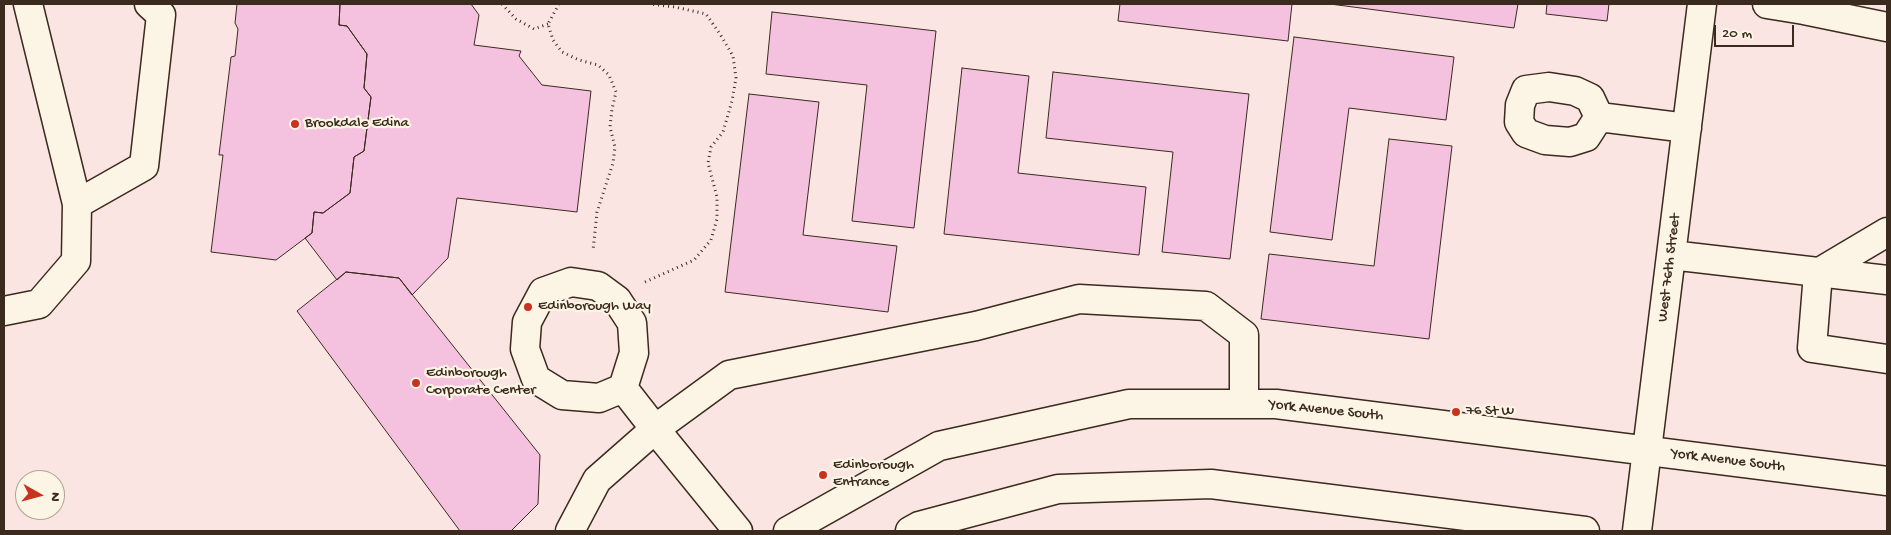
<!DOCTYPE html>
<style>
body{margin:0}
#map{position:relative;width:1891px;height:535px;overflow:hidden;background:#fae5e3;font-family:"Gochi Hand",sans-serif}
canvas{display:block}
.frame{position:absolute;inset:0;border:5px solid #3b2a1e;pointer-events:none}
.north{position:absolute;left:15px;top:470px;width:50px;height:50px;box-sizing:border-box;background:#fcf5e5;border:1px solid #afa495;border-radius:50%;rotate:97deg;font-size:14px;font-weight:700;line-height:20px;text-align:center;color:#3b2a1e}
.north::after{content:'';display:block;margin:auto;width:18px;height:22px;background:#c8321e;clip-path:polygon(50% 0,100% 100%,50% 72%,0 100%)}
.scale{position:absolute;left:1714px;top:25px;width:80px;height:22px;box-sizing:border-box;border:2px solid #3b2a1e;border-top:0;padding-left:6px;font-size:15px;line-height:18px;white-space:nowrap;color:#3b2a1e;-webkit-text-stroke:4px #fcf5e5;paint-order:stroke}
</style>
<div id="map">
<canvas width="1891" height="535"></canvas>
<div class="frame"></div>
<div class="north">N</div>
<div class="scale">20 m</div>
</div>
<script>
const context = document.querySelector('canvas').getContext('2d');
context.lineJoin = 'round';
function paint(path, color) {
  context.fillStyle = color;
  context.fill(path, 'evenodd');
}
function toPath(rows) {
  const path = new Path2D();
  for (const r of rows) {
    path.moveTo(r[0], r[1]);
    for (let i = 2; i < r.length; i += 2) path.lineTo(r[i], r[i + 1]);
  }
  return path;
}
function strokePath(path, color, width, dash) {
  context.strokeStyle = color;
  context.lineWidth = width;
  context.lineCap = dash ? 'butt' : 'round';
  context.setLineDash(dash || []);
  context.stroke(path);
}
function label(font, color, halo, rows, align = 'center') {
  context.font = font + ' "Gochi Hand",sans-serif';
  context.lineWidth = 4.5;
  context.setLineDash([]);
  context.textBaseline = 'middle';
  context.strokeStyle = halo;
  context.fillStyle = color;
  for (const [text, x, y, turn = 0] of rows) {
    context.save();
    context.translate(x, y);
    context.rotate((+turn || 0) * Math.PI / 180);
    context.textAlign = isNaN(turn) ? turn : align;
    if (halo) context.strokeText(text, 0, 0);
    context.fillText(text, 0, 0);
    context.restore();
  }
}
const building = toPath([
 [237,4,340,4,339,25,347,26,367,54,364,88,371,97,364,151,354,157,350,193,323,213,314,212,312,233,276,260,211,252,223,155,219,155,231,57,235,56,238,29,235,23,237,4],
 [340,4,471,4,479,15,474,45,521,51,519,56,542,85,591,91,577,212,457,198,448,258,412,295,399,278,346,272,337,280,305,238,312,233,314,212,323,213,350,193,354,157,364,151,371,97,364,88,367,54,347,26,339,25,340,4],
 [1120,4,1292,4,1288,41,1118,21,1120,4],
 [1330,4,1518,4,1514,28,1330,4],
 [1547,4,1609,4,1607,21,1546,14,1547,4],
 [772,12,936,31,914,228,852,221,867,85,766,74,772,12],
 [1294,37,1454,57,1446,120,1349,108,1332,240,1270,232,1294,37],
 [962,68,1029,76,1018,173,1146,187,1139,255,944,234,962,68],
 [1053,72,1249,94,1230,259,1162,252,1173,152,1046,138,1053,72],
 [749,94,819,102,803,235,897,246,888,312,725,292,749,94],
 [1389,139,1452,146,1429,339,1261,319,1269,254,1374,266,1389,139],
 [346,272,399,278,540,455,538,504,511,531,460,531,297,311,346,272]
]);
const path = toPath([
 [502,4,516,19,534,29,548,24],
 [559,4,548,24,553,40,562,52,579,60,598,65,609,75,616,92,612,109,610,127,615,147,613,163,597,212,593,251],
 [645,282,694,260,711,240,717,219,717,197,708,163,711,147,723,132,732,101,736,78,733,56,720,34,706,14,675,7,650,4]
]);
const minor = toPath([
 [1767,4,1804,10,1805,4],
 [1804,10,1887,27],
 [1599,117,1586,137,1570,142,1545,140,1526,133,1519,122,1520,105,1526,90,1549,87,1575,91,1590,98,1599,117,1687,128],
 [77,204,144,166,161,15,149,4],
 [1671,255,1887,280],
 [1818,273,1812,348,1887,359],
 [1818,273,1887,232],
 [4,311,39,304,76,261,77,204,28,4],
 [570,531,597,480,655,429,623,388,634,353,632,323,617,300,598,286,571,282,543,292,527,322,525,349,536,379,562,395,599,398,623,388],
 [738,531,655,429,729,375,976,326,1079,299,1206,306,1244,335,1244,404],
 [788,531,939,446,1129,404,1276,404,1887,481],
 [910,531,919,526,1058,489,1211,484,1585,531],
 [1637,531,1702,4]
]);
const markers = [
 [295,124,5,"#c8321e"],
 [528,307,5,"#c8321e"],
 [416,383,5,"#c8321e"],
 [1456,412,5,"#c8321e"],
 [823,475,5,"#c8321e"]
];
const poiNames = [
 ["Brookdale Edina",305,124],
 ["Edinborough Way",538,307],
 ["Edinborough",426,374],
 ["Corporate Center",426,391],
 ["76 St W",1466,412],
 ["Edinborough",833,466],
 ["Entrance",833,483]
];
const streetNames = [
 ["West 76th Street",1670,268,-83],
 ["York Avenue South",1326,411,6],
 ["York Avenue South",1728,461,7]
];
paint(building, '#f4c1de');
strokePath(building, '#3b2a1e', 1);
strokePath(minor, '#3b2a1e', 31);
strokePath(path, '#3b2a1e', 3, [1, 4]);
strokePath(minor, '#fcf5e5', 28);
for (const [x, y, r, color] of markers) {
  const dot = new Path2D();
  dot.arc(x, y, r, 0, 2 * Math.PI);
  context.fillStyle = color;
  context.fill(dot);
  strokePath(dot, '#fcf5e5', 2);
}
label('15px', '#3b2a1e', '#fcf5e5', poiNames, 'left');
label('15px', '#3b2a1e', '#fcf5e5', streetNames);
</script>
